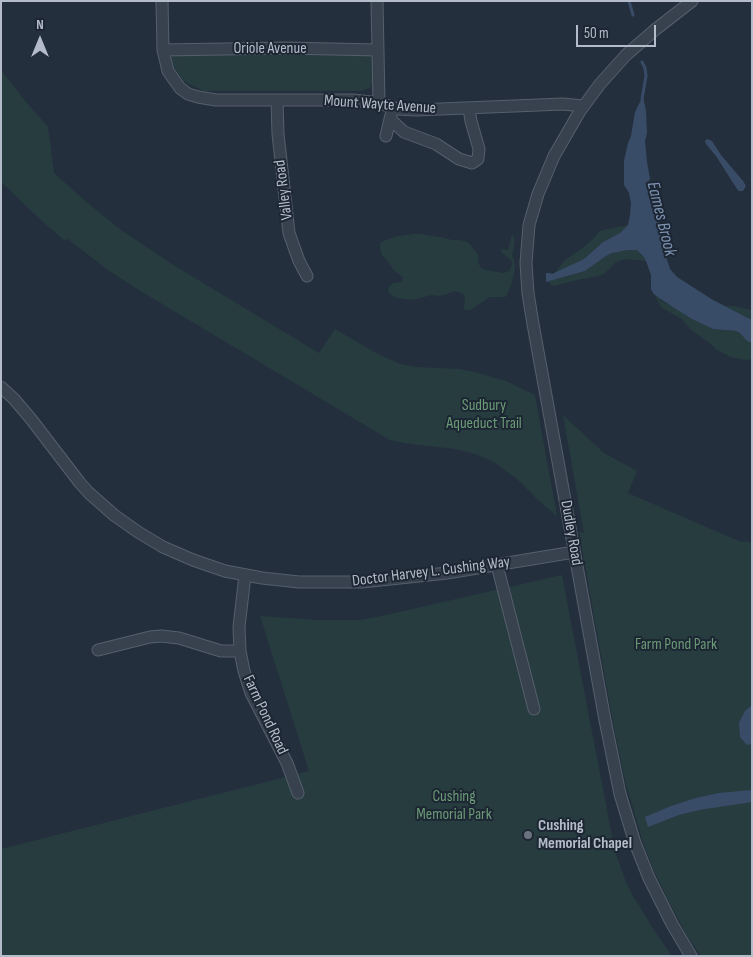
<!DOCTYPE html>
<style>
body{margin:0}
#map{position:relative;width:753px;height:957px;overflow:hidden;background:#242f3e;font-family:"Sofia Sans Condensed",sans-serif}
canvas{display:block}
.frame{position:absolute;inset:0;border:2px solid #b4bcc9;pointer-events:none}
.north{position:absolute;left:15px;top:15px;width:50px;height:50px;-webkit-text-stroke:4px #1d2633;paint-order:stroke;rotate:0deg;font-size:14px;font-weight:700;line-height:20px;text-align:center;color:#b4bcc9}
.north::after{content:'';display:block;margin:auto;width:18px;height:22px;background:#b4bcc9;clip-path:polygon(50% 0,100% 100%,50% 72%,0 100%)}
.scale{position:absolute;left:576px;top:25px;width:80px;height:22px;box-sizing:border-box;border:2px solid #b4bcc9;border-top:0;padding-left:6px;font-size:15px;line-height:18px;white-space:nowrap;color:#b4bcc9;-webkit-text-stroke:4px #1d2633;paint-order:stroke}
</style>
<div id="map">
<canvas width="753" height="957"></canvas>
<div class="frame"></div>
<div class="north">N</div>
<div class="scale">50 m</div>
</div>
<script>
const context = document.querySelector('canvas').getContext('2d');
context.lineJoin = 'round';
function paint(path, color) {
  context.fillStyle = color;
  context.fill(path, 'evenodd');
}
function toPath(rows) {
  const path = new Path2D();
  for (const r of rows) {
    path.moveTo(r[0], r[1]);
    for (let i = 2; i < r.length; i += 2) path.lineTo(r[i], r[i + 1]);
  }
  return path;
}
function strokePath(path, color, width, dash) {
  context.strokeStyle = color;
  context.lineWidth = width;
  context.lineCap = dash ? 'butt' : 'round';
  context.setLineDash(dash || []);
  context.stroke(path);
}
function label(font, color, halo, rows, align = 'center') {
  context.font = font + ' "Sofia Sans Condensed",sans-serif';
  context.lineWidth = 4;
  context.setLineDash([]);
  context.textBaseline = 'middle';
  context.strokeStyle = halo;
  context.fillStyle = color;
  for (const [text, x, y, turn = 0] of rows) {
    context.save();
    context.translate(x, y);
    context.rotate((+turn || 0) * Math.PI / 180);
    context.textAlign = isNaN(turn) ? turn : align;
    if (halo) context.strokeText(text, 0, 0);
    context.fillText(text, 0, 0);
    context.restore();
  }
}
const green = toPath([
 [363,52,370,55,372,58,374,82,370,88,361,91,204,91,189,84,184,81,175,69,172,59,173,55],
 [1,70,26,102,48,127,54,173,83,199,121,230,175,266,319,353,335,329,376,353,400,364,417,367,458,369,475,372,506,381,535,395,557,516,539,501,517,479,494,462,475,454,455,449,410,444,390,440,142,292,109,271,68,239,64,240,43,222,1,182],
 [628,225,620,233,603,242,584,259,555,273,564,261,585,246,593,239,599,232,603,230],
 [414,234,421,234,440,237,452,240,459,240,465,241,470,244,478,255,478,262,481,268,486,270,503,273,507,272,510,270,512,263,511,260,502,253,501,250,502,249,508,250,512,234,515,240,514,247,512,256,514,259,515,267,512,283,507,295,505,297,490,297,470,310,467,310,464,309,464,305,465,300,464,295,461,293,456,291,444,295,438,296,432,295,412,300,398,298,393,296,389,293,388,289,390,286,393,283,402,282,403,277,393,270,392,267,381,254,380,245,381,242,386,240,398,236],
 [632,249,637,250,643,256,646,261,624,259,615,263,604,274,598,276,577,280,554,286,549,283,549,281,585,271,606,256,612,253],
 [653,293,663,302,678,309,690,318,713,329,736,331,740,333,747,341,752,343,752,359,746,360,731,357,717,350,712,345,690,329,682,319,662,308],
 [725,306,734,306,752,310,752,320],
 [563,415,604,453,637,471,628,493,741,542,746,541,752,543,752,956,701,956,686,934,670,904,654,871,643,842,625,781,614,728,579,531,584,533],
 [562,575,615,852,626,882,633,896,654,930,672,956,1,956,1,849,309,771,260,616,317,620,359,620,377,617]
]);
const water = toPath([
 [643,96,646,111,647,133,645,141,647,162,650,179,646,185,652,193,653,199,654,213,664,230,665,233,663,242,663,247,670,269,677,277,713,300,752,320,752,343,747,341,740,333,736,331,713,329,690,318,659,298,653,293,651,289,651,275,646,261,643,256,637,250,628,250,612,253,606,256,585,271,546,282,546,273,550,273,552,274,584,259,603,242,620,233,628,225,630,215,631,203,629,193,624,185,624,161,628,143,631,136,635,112],
 [707,139,712,141,721,155,743,181,746,186,743,191,739,191,737,189,716,156,706,144,705,141],
 [752,705,752,744,747,745,740,737,739,723,745,711],
 [752,790,752,802,699,810,679,815,648,827,645,817,671,806,696,798,719,793]
]);
const stream = toPath([
 [629,1,633,15],
 [642,62,645,68,646,76,642,99]
]);
const minor = toPath([
 [162,1,163,50,168,71,180,88,188,94,198,97,216,100,353,100,379,103,398,109,416,110,563,104,583,106],
 [377,1,379,103],
 [163,50,285,48,378,50],
 [277,101,278,134,289,233,299,261,307,276],
 [390,119,404,132,436,144,459,159,472,163,478,159,479,149,471,121,469,108],
 [386,136,391,115],
 [1,387,14,399,31,419,80,483,89,493,114,515,138,532,163,547,193,560,225,571,262,578,299,582,362,582,447,573,574,552],
 [497,565,534,709],
 [245,575,239,627,240,651,244,671,251,693,287,763,298,793],
 [98,650,150,637,161,636,179,638,221,651,240,651],
 [691,956,672,924,649,878,635,843,620,794,605,720,533,324,528,293,526,263,529,225,538,194,554,156,580,111,600,84,626,55,656,29,692,1]
]);
const markers = [
 [528,835,5,"#6b7280"]
];
const streetNames = [
 ["Oriole Avenue",270,49],
 ["Mount Wayte Avenue",380,105,4],
 ["Valley Road",284,190,-97],
 ["Dudley Road",571,533,80],
 ["Doctor Harvey L. Cushing Way",431,572,-7],
 ["Farm Pond Road",265,715,65]
];
const parkNames = [
 ["Sudbury",484,406],
 ["Aqueduct Trail",484,424],
 ["Farm Pond Park",676,645],
 ["Cushing",454,797],
 ["Memorial Park",454,815]
];
const poiNames = [
 ["Cushing",538,826],
 ["Memorial Chapel",538,844]
];
const waterNames = [
 ["Eames Brook",661,219,76]
];
paint(green, '#263c3f');
paint(water, '#394c67');
strokePath(stream, '#394c67', 3);
strokePath(minor, '#565f6c', 13);
strokePath(minor, '#38414e', 11);
for (const [x, y, r, color] of markers) {
  const dot = new Path2D();
  dot.arc(x, y, r, 0, 2 * Math.PI);
  context.fillStyle = color;
  context.fill(dot);
  strokePath(dot, '#1d2633', 2);
}
label('16px', '#b4bcc9', '#1d2633', streetNames);
label('16px', '#6b9a76', '#1d2633', parkNames);
label('bold 16px', '#b4bcc9', '#1d2633', poiNames, 'left');
label('italic 18px', '#7c92b1', '#1d2633', waterNames);
</script>
